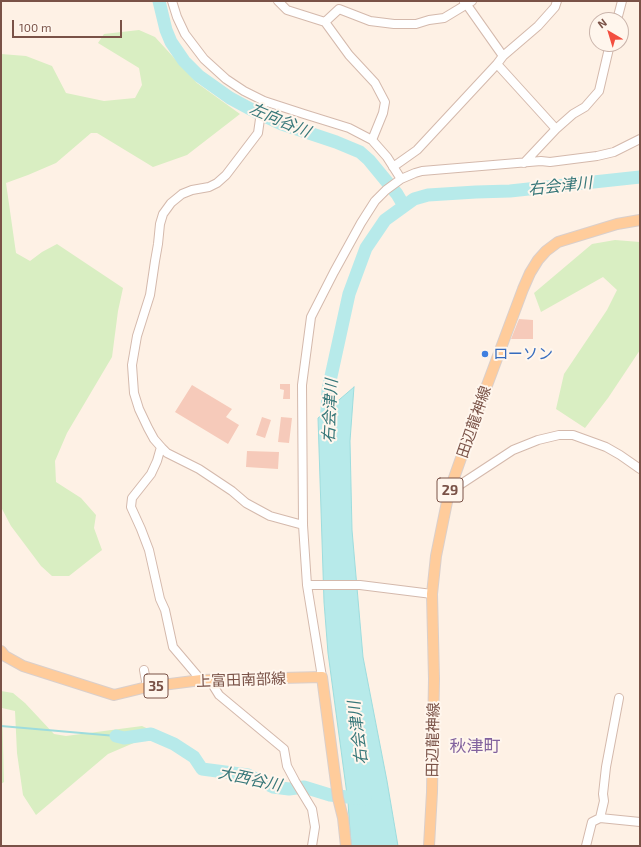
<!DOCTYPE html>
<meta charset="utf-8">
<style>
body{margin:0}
#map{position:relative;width:641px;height:847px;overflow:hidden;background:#fef1e5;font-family:"Exo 2",sans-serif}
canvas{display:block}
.frame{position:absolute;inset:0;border:2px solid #7a5247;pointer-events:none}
.north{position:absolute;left:589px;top:12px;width:40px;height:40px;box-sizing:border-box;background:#fff6ed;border:1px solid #cab4ab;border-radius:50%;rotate:322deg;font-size:11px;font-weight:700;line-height:16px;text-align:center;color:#7a5247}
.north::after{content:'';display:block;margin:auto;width:14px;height:18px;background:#f34f40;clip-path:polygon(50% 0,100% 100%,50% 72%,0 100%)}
.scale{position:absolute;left:12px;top:20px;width:110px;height:18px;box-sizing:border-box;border:2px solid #7a5247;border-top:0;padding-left:5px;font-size:12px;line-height:14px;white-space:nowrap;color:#7a5247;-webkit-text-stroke:3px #fff6ed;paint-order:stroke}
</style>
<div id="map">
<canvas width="641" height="847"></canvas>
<div class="frame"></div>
<div class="north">N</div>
<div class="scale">100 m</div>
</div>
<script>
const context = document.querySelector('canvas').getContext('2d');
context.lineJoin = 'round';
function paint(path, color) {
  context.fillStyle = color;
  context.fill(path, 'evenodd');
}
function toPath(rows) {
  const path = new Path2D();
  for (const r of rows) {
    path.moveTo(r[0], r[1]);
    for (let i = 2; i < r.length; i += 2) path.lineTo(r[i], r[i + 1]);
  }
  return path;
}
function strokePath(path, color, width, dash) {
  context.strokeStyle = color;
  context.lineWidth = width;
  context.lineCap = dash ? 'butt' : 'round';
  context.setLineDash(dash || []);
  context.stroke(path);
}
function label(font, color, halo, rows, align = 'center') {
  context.font = font + ' "Exo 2","Noto Sans JP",sans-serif';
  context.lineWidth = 4;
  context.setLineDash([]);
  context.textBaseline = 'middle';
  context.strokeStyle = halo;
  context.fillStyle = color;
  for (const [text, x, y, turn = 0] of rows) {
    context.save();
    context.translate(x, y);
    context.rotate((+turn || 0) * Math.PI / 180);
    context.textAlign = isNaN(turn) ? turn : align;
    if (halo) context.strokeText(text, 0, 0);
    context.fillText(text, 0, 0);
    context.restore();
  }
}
const green = toPath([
 [139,30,155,37,197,83,240,114,187,155,153,167,97,133,91,133,56,163,28,175,6,183,16,253,30,261,42,252,57,244,123,288,118,311,112,357,67,433,55,461,56,482,81,498,96,515,94,528,102,550,69,576,52,576,41,566,11,526,1,507,1,54,26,56,52,66,66,93,104,101,135,98,142,85,139,68,98,43,104,34],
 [615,240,640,242,640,350,608,398,585,428,556,409,564,374,607,310,617,290,603,277,541,312,534,293,592,244],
 [1,691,13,693,25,703,54,734,66,736,142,726,157,733,108,754,36,815,23,795,17,753,15,711,2,708,4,782,1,784]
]);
const water = toPath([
 [354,387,350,441,352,530,363,657,387,781,398,846,351,846,348,802,328,653,324,602,318,418,354,387]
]);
const stream = toPath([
 [1,726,116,736]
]);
const river = toPath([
 [159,1,166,30,171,42,184,61,199,76,230,98,256,112,282,124,336,142,360,152,369,160,397,194,404,206],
 [326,428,328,390,349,294,366,248,385,220,414,199,428,195,476,192,510,191,640,177],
 [116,736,124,738,151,734,174,744,194,757,202,769,248,775,273,787,289,789,304,787,330,795,365,799]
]);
const building = toPath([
 [519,319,533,320,533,339,511,339],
 [280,384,290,384,290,399,283,399,284,390,280,389],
 [192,385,232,409,226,417,239,425,228,444,175,412],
 [262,417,271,420,265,438,256,435],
 [281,417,292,418,289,443,278,442],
 [247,451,279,452,278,469,246,467]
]);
const minor = toPath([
 [172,1,177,17,185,34,204,59,226,79,244,91,264,101,304,114,349,128,372,140,387,157,401,179],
 [278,1,287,10,325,22,349,55,375,83,385,102,383,113,372,140],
 [464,2,467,5,503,56],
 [617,20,622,1],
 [325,22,339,9,370,21,394,24,416,24,429,20,444,18,472,1],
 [264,101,260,119,258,133,226,175,217,183,209,187,192,190,182,194,171,203,163,214,160,224,158,244,155,261,150,295,137,336,132,365,134,393,139,409,148,428,154,439,161,447,167,453,199,469,232,491,246,503,270,516,303,525],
 [556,129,497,64,503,56,538,26,555,7,557,1],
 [524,163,556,129,573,114,585,107,599,91,610,44],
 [393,167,417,150,497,64],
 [161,447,157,461,151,474,132,498,131,507,141,529,149,550,160,599,165,610,173,647,201,680],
 [449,492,513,450,538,440,559,435,573,435,606,447,620,455,640,469],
 [307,585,360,585,432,594],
 [144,670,147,687],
 [322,677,307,585,303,525,302,385,311,317,334,272,361,223,375,201,386,190,401,179,415,173,422,171,541,161,550,162,597,156,614,152,640,139],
 [211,680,214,687,219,695,284,749,287,766,295,781,312,809,315,827,312,846],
 [600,818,604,801,603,794,606,767,619,698],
 [586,846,592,822,600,818,640,822]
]);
const major = toPath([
 [1,651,5,656,23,666,114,695,147,687,201,680,322,677,338,798,343,818,346,846],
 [429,846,432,792,434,679,432,594,436,556,449,492,483,396,523,289,530,273,538,260,546,251,558,242,617,224,640,220]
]);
const markers = [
 [485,354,4,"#3f7fe0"]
];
const shields = [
 [450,490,26],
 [156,686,24]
];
const shieldNames = [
 ["29",450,490],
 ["35",156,686]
];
const shopNames = [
 ["ローソン",493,354]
];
const streetNames = [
 ["田辺龍神線",474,422,-71],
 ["上富田南部線",241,680,-2],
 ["田辺龍神線",433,740,-89]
];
const waterNames = [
 ["左向谷川",280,120,23],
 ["右会津川",560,186,-6],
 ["右会津川",330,411,-87],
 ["右会津川",358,733,-97],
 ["大西谷川",250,779,12]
];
const quarterNames = [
 ["秋津町",475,746]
];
paint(green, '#d9eec2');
paint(water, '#b7eaea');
strokePath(water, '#9ddcdd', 1);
strokePath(stream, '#9ddcdd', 2);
strokePath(river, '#b7eaea', 13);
paint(building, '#f6caba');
strokePath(minor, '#d4b9ac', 10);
strokePath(major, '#dacfcb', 12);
strokePath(minor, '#fff', 8);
strokePath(major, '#ffcc9b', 10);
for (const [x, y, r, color] of markers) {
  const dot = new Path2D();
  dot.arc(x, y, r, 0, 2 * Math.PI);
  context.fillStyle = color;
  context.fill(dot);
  strokePath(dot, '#fff6ed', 1.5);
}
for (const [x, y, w] of shields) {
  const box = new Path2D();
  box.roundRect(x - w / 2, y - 12, w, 24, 3);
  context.fillStyle = '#fff6ed';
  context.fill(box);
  strokePath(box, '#7a5247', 1);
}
label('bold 14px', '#7a5247', null, shieldNames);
label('15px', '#366cbe', '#fff6ed', shopNames, 'left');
label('15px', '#7a5247', '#fff6ed', streetNames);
label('italic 16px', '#377779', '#fff6ed', waterNames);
label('17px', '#82629e', '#fff6ed', quarterNames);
</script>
